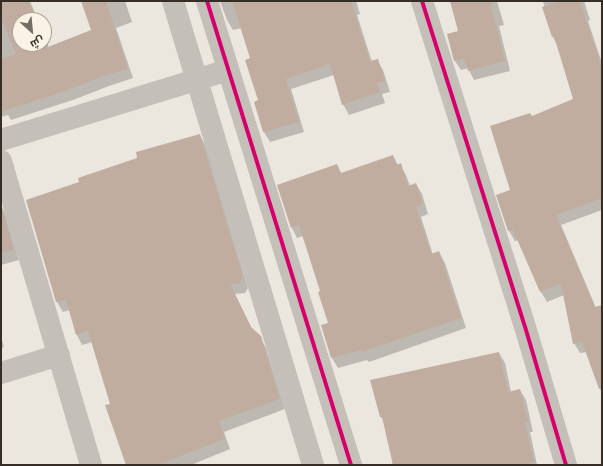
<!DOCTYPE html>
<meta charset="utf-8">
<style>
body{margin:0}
#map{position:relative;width:603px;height:466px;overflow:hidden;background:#ebe7df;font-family:"Sofia Sans Condensed",Cairo,sans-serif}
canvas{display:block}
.frame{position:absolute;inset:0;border:2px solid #352d26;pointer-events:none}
.north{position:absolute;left:12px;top:12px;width:40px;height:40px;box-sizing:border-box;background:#f9f2e5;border:1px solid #aba399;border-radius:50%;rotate:153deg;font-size:11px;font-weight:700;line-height:16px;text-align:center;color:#352d26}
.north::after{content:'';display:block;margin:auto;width:14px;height:18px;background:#756e67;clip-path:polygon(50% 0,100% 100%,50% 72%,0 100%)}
</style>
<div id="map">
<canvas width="603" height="466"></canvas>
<div class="frame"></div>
<div class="north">ش</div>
</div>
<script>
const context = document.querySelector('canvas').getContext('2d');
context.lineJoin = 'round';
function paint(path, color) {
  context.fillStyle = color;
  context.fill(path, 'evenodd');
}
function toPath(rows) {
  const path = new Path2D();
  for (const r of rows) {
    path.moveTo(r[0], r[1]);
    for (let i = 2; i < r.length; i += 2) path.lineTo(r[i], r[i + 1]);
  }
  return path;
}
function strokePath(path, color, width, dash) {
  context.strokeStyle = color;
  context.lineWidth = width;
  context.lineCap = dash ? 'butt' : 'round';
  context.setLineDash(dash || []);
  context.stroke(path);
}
const shadow = toPath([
 [1,1,30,1,38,20,20,20,20,44,44,44,44,36,49,48,93,30,82,1,125,1,132,22,116,28,133,78,109,86,73,100,11,120,8,115,1,117],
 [220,1,356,1,360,14,357,15,372,62,377,60,383,70,390,92,382,94,385,103,349,115,343,104,334,75,291,89,304,132,270,142,264,132,255,102,259,101,251,59,242,28,233,30,227,20],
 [451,1,497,1,504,25,499,26,510,71,474,80,468,68,461,70,455,61,459,32],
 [543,1,584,1,590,20,588,21,602,63,602,210,561,225,596,308,602,306,602,394,587,352,580,353,574,343,564,295,547,302,541,292,519,240,515,241,509,231,498,195,511,190,532,117,575,100,558,47,553,37],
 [200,136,206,146,248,288,245,293,235,294,252,329,260,337,266,348,285,409,224,432,230,449,191,465,127,465,111,404,92,342,82,345,77,335,70,310,63,312,57,302,27,201,80,182],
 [393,156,398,165,400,165,406,175,410,186,416,184,422,194,428,214,421,217,433,255,439,252,445,263,466,328,369,362,367,360,338,368,332,358,322,326,329,323,321,292,303,236,297,238,292,228],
 [1,205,5,213,19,260,1,265],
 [1,337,4,347,1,348],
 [499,353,505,363,511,392,520,390,526,400,533,432,530,432,537,465,393,465,392,462,394,462,384,422,381,417]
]);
const building = toPath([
 [1,1,29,1,37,20,20,20,20,44,44,44,44,37,48,47,91,30,81,1,106,1,128,69,103,76,68,90,1,112,1,59,16,54,1,18],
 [232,1,351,1,370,61,378,59,385,81,377,83,380,92,342,105,330,64,286,79,299,122,263,132,254,102,258,100,245,60,250,58],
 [450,1,490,1,505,61,468,71,464,59,454,61,447,34,458,31],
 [561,1,580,1,602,68,602,198,556,215,595,307,602,305,602,388,599,389,582,342,573,344,561,284,540,292,513,230,508,231,496,195,510,190,490,126,530,113,532,116,573,99,554,36,552,37,542,7],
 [200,134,243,277,239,283,230,284,251,327,261,336,280,399,219,421,225,439,157,465,126,465,105,405,110,404,88,331,76,335,66,300,56,302,26,200,79,182,78,178,137,158,136,152],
 [393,155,397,165,401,163,408,186,416,183,423,204,416,207,431,254,439,251,461,318,362,352,361,350,331,358,321,325,328,323,318,292,320,291,299,225,291,228,277,185,337,164,341,173],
 [2,208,14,250,1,253,1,209],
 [499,352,508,392,520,389,528,421,525,422,534,462,521,465,393,465,382,417,380,417,370,380]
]);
const minor = toPath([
 [173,1,313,465],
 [207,1,351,465],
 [422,1,526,330,566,465],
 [1,140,228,70],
 [1,161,91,465],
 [1,373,59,355]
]);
const cycleway = toPath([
 [207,1,351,465],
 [422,1,526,330,566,465]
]);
paint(shadow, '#0003');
paint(building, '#c0ada0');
strokePath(minor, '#c4bfb8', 22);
strokePath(cycleway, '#d6006c', 4);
</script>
